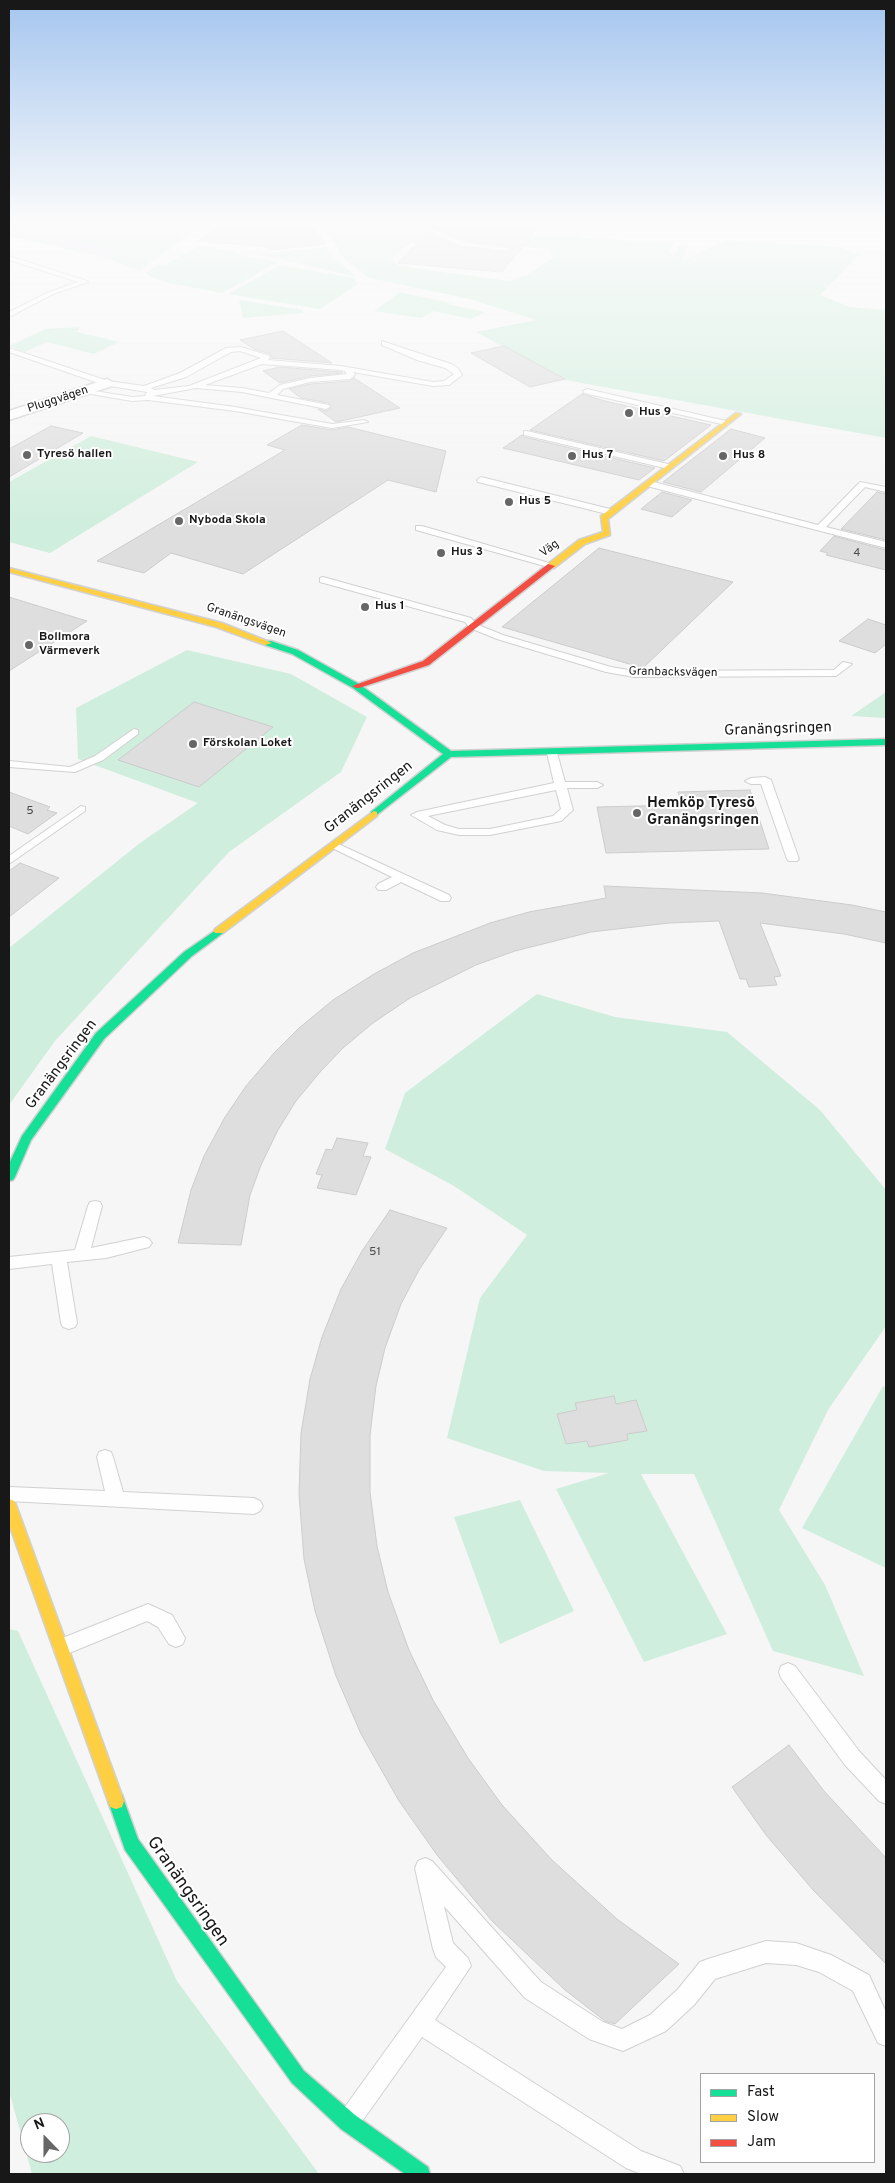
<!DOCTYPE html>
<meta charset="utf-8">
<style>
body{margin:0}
#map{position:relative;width:895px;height:2183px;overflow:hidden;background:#f6f6f7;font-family:Overpass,sans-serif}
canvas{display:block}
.frame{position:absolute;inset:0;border:10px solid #181819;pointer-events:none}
.legend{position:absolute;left:700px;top:2073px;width:175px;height:90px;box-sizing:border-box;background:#fff;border:1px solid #a3a3a3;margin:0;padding:6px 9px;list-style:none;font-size:15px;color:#181819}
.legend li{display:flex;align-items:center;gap:10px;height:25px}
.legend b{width:25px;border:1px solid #a3a3a3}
.north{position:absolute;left:20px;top:2113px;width:50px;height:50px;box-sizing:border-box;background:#fff;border:1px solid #a3a3a3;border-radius:50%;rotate:338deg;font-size:14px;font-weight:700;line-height:20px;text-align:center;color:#181819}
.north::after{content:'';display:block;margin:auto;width:18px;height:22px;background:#666667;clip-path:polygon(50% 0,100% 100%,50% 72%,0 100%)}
</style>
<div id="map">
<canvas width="895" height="2183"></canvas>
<div class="frame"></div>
<ul class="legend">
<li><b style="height:6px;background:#16e098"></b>Fast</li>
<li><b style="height:6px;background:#ffcf43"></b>Slow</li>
<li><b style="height:6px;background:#f24e42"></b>Jam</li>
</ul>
<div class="north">N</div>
</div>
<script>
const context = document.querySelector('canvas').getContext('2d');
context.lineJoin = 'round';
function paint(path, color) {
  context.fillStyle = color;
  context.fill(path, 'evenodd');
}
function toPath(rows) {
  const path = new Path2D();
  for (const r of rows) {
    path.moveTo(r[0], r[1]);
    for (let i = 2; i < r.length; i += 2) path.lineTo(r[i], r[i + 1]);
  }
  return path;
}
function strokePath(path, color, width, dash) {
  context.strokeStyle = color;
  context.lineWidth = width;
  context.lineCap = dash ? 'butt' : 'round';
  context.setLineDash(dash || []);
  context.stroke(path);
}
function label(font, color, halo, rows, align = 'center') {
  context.font = font + ' Overpass,sans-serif';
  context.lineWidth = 4;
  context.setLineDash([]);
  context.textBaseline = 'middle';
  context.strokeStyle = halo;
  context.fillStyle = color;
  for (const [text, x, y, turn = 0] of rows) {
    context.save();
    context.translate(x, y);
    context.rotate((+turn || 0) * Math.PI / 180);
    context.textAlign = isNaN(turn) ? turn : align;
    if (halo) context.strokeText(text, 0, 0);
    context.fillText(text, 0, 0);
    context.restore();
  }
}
const green = toPath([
 [29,220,208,220,140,271,107,258,9,236,9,227],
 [314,220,394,220,450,242,411,243,390,259,399,266,510,281,528,274,552,258,549,249,509,246,538,236,579,233,585,238,673,243,668,254,675,255,679,245,688,246,682,261,726,240,840,247,859,255,820,295,850,307,886,310,886,438,565,380,476,332,536,320,470,299,369,278,340,255,334,241],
 [199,246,238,252,239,255,279,262,222,293,169,283,151,277,146,273,156,265,164,265],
 [328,247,328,252,357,277,258,254],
 [280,265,354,278,358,284,320,309,228,294],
 [400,292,450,303,448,304,485,312,471,319,434,311,421,318,374,311],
 [239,300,303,310,303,313,243,318],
 [79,327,78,331,73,331,119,342,94,354,47,342,25,352,9,346,45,329],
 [91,436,198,462,50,553,9,542,9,482],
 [187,650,291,674,367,717,341,772,229,852,55,1041,9,1105,9,948,140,843,198,803,78,759,76,708],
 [886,692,886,718,851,716],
 [537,994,615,1017,727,1032,820,1110,886,1190,886,1326,828,1410,779,1510,825,1585,864,1676,773,1651,694,1474,641,1474,727,1634,644,1662,556,1489,609,1473,544,1471,447,1438,480,1298,527,1235,454,1186,385,1149,405,1093],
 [883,1386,886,1388,886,1568,802,1528],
 [520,1500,574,1611,500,1644,454,1517],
 [9,1629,18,1631,177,1981,319,2174,32,2174,9,2091],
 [30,2123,60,2123,60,2153,30,2153]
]);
const water = toPath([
 [49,240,82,243,112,252,113,255,46,241]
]);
const building = toPath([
 [226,220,273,223,277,220,306,221,326,244,270,250,267,247,199,241,226,220],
 [440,220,510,225,514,220,544,220,502,272,398,263,427,232,459,247,508,253,513,249,511,247,463,240,432,226,440,220],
 [283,331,332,363,271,358,271,354,254,349,240,340,283,331],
 [504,346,565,379,530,387,471,353,504,346],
 [279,367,341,372,343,373,310,376,280,383,263,371,279,367],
 [354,378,400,408,336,422,318,409,326,411,331,409,329,403,301,398,289,389,310,384,350,381,354,378],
 [582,394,605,401,711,425,664,461,530,430,582,394],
 [302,425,332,430,348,427,446,451,436,492,388,480,243,574,171,553,144,573,97,561,285,450,267,445,302,425],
 [51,426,83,433,9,477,9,449,51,426],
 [731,429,765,438,701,492,663,482,731,429],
 [522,435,524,437,655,468,639,480,503,448,522,435],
 [662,492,692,500,672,517,641,509,662,492],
 [877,492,886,494,886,540,841,529,877,492],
 [834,536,886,550,886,570,826,555,828,553,820,551,834,536],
 [599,548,733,582,643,668,502,627,599,548],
 [9,597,87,621,9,671,9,597],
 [868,619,886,625,886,644,875,653,839,641,868,619],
 [194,702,273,727,199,787,118,760,194,702],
 [750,790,769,849,606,853,597,807,682,805,678,792,750,790],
 [9,792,50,807,47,810,57,813,28,834,9,826,9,792],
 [20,863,59,878,9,917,9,871,20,863],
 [604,886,762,893,852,905,886,912,886,943,844,934,760,923,781,976,774,977,777,985,749,987,746,979,740,979,719,921,669,923,591,932,515,951,476,965,410,998,373,1023,343,1048,321,1071,296,1101,278,1130,261,1165,250,1195,241,1245,178,1243,191,1190,204,1156,225,1117,246,1086,274,1053,299,1028,333,1000,374,974,413,953,490,923,529,912,606,898,604,886],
 [337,1138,368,1143,363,1156,371,1157,356,1195,317,1188,322,1175,316,1174,326,1149,332,1150,337,1138],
 [390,1210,447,1228,419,1270,401,1304,385,1348,376,1386,370,1435,370,1492,377,1546,388,1592,409,1650,433,1700,468,1758,502,1805,552,1860,617,1919,679,1964,615,2024,605,2021,565,1990,492,1921,437,1855,399,1801,361,1734,336,1676,315,1611,304,1559,299,1494,301,1433,310,1379,322,1337,341,1289,362,1251,390,1210],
 [614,1396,616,1404,636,1400,647,1431,627,1434,628,1440,589,1447,587,1441,566,1444,557,1414,577,1410,575,1403,614,1396],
 [789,1745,824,1791,886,1858,886,1964,814,1891,766,1835,732,1787,789,1745]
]);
const lane = toPath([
 [406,220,415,220,462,242,511,249,508,251,459,245,406,220],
 [9,256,87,281,88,282,53,294,9,317,9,312,49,292,78,282,9,260,9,256],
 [382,341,451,364,458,368,462,375,449,385,433,386,353,372,355,375,350,379,310,382,283,389,277,395,329,405,330,407,326,409,242,392,196,388,153,396,235,407,332,424,364,420,368,422,332,428,235,411,148,400,132,401,85,393,81,391,82,389,132,397,145,396,147,392,104,385,9,352,9,348,108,381,144,386,180,373,226,348,241,347,270,356,268,360,341,366,433,382,444,381,454,374,445,368,417,360,382,345,382,341],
 [240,351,261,358,189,386,154,390,151,388,186,377,231,352,240,351],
 [262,364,341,370,345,371,347,374,310,378,280,385,269,393,242,388,205,385,262,364],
 [587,389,726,421,730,423,726,425,584,393,583,391,587,389],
 [527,431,672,465,673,467,669,469,524,435,524,431,527,431],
 [481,477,614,510,615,512,611,515,478,482,477,480,481,477],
 [650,481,818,525,860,482,886,487,886,492,865,487,826,527,886,542,886,548,647,486,646,484,650,481],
 [416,526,422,526,556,565,548,567,416,530,416,526],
 [323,577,471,618,476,624,503,635,611,667,634,671,834,670,843,662,852,664,836,676,634,677,606,672,497,639,470,628,465,622,320,582,320,578,323,577],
 [134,729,138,730,138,734,103,760,75,772,9,767,9,761,70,767,95,756,134,729],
 [552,750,557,753,565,782,597,782,603,785,597,788,567,788,573,810,561,821,490,835,459,835,437,830,411,815,417,812,554,783,547,753,552,750],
 [556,790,561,809,553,816,490,829,459,829,445,825,428,816,556,790],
 [765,777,771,780,799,859,797,861,789,861,787,859,761,784,751,784,745,781,751,778,765,777],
 [81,806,85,807,85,811,9,864,9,856,81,806],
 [334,842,449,895,451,898,449,901,441,901,401,882,386,890,378,890,376,887,378,884,392,877,330,847,330,843,334,842],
 [95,1201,100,1202,102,1206,91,1248,144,1237,149,1239,152,1243,149,1247,106,1258,67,1262,77,1323,75,1327,69,1329,63,1327,61,1323,52,1264,9,1269,9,1257,75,1250,88,1206,90,1202,95,1201],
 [105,1450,111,1452,113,1457,123,1492,254,1498,260,1501,263,1506,260,1511,254,1514,9,1501,9,1487,105,1491,97,1457,99,1452,105,1450],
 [148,1604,172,1615,185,1638,183,1644,176,1647,169,1644,158,1627,147,1621,62,1656,55,1653,53,1647,55,1641,148,1604],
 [788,1663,795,1666,859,1751,886,1780,886,1804,879,1801,845,1765,781,1678,779,1672,781,1666,788,1663],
 [425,1858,432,1861,541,1982,603,2022,622,2029,650,2015,678,1989,700,1962,708,1959,766,1941,796,1943,831,1955,869,1975,886,2012,886,2046,878,2043,853,1991,819,1972,796,1965,766,1963,715,1979,694,2005,666,2031,623,2051,589,2039,525,1998,444,1906,453,1943,468,1958,471,1966,435,2020,641,2151,680,2166,684,2174,641,2174,626,2168,422,2037,358,2127,350,2130,342,2127,339,2119,342,2111,446,1967,436,1957,433,1949,415,1868,418,1861,425,1858]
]);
const street = toPath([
 [107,379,114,383,112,386,9,420,9,411,107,379]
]);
const fast = toPath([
 [265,641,271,641,298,650,359,684,451,751,886,739,886,745,451,757,374,817,371,816,371,812,443,754,353,688,292,654,265,645,265,641],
 [219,928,224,931,223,933,192,956,104,1039,31,1140,15,1177,13,1180,9,1181,9,1164,22,1136,96,1033,184,952,219,928],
 [116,1793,122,1795,138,1839,304,2071,355,2115,428,2167,430,2174,405,2174,341,2129,292,2083,125,1850,108,1801,110,1795,116,1793]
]);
const slow = toPath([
 [736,413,741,414,608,519,610,535,585,544,554,568,548,568,548,564,579,540,603,532,601,516,736,413],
 [9,568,222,623,272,643,265,645,216,627,9,572,9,568],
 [374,811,377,812,377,816,223,933,215,933,214,931,215,929,374,811],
 [9,1499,14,1501,16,1505,124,1801,122,1807,116,1809,110,1807,108,1801,9,1524,9,1499]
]);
const jam = toPath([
 [548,564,555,566,429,665,359,688,356,688,352,686,423,661,548,564]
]);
const markers = [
 [629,413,5,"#666667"],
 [27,455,5,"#666667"],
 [572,456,5,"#666667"],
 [723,456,5,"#666667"],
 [509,502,5,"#666667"],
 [179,521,5,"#666667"],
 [441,553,5,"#666667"],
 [365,607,5,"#666667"],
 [29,645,5,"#666667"],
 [193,744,5,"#666667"],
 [637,813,5,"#666667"]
];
const farNumbernames = [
 ["4",857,554]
];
const farStreetnames = [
 ["Pluggvägen",58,400,-18],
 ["Väg",550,549,-37],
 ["Granängsvägen",246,621,19],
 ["Granbacksvägen",673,673,1]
];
const farPoinames = [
 ["Hus 9",639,413],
 ["Tyresö hallen",37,455],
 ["Hus 7",582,456],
 ["Hus 8",733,456],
 ["Hus 5",519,502],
 ["Nyboda Skola",189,521],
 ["Hus 3",451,553],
 ["Hus 1",375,607],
 ["Bollmora",39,638],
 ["Värmeverk",39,652],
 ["Förskolan Loket",203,744]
];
const numberNames = [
 ["5",30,812],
 ["51",375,1253]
];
const streetNames = [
 ["Granängsringen",778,730,-2],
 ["Granängsringen",369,798,-38],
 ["Granängsringen",62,1065,-53]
];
const poiNames = [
 ["Hemköp Tyresö",647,804],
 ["Granängsringen",647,821]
];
const nearStreetnames = [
 ["Granängsringen",187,1892,55]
];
paint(green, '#d0eedd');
paint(water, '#e2e2fa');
paint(building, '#dededf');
strokePath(building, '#cccccd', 1);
strokePath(lane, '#d1d1d2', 2);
strokePath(street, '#d1d1d2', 3);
strokePath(fast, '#d1d1d2', 3);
strokePath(slow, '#d1d1d2', 3);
strokePath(jam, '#d1d1d2', 3);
paint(lane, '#fefefe');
paint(street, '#fefefe');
paint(fast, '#16e098');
paint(slow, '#ffcf43');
paint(jam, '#f24e42');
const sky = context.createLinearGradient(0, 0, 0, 526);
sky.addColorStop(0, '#a5c6ef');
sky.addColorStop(0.42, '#fbfbfb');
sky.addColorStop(1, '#fbfbfb00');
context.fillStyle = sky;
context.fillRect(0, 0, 895, 526);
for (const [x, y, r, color] of markers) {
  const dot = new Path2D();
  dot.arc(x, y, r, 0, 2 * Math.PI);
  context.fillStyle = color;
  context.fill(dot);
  strokePath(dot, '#fff', 2);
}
label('11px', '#4a4a4a', null, farNumbernames);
label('12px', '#181819', '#fff', farStreetnames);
label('bold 12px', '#181819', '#fff', farPoinames, 'left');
label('12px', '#4a4a4a', null, numberNames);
label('15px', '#181819', '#fff', streetNames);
label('bold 15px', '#181819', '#fff', poiNames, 'left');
label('18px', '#181819', '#fff', nearStreetnames);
</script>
